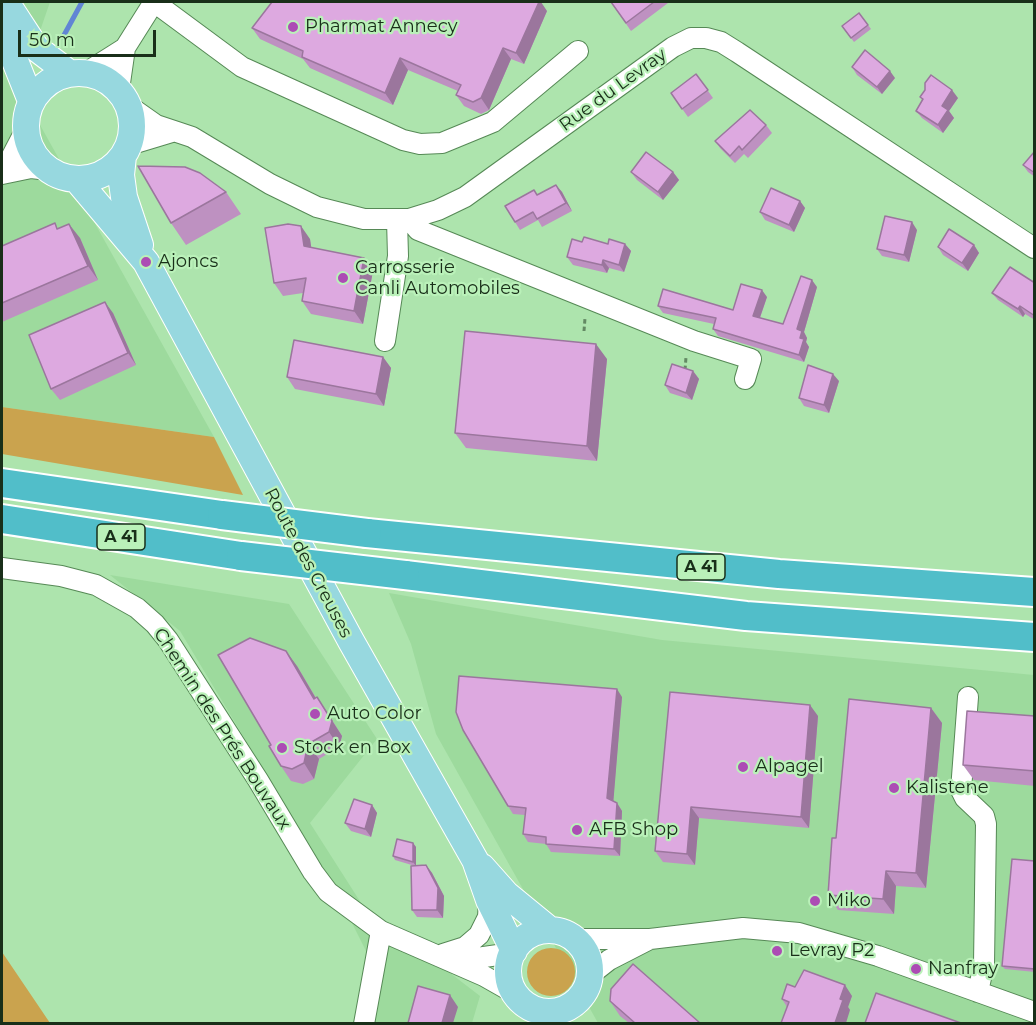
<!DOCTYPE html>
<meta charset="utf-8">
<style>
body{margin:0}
#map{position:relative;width:1036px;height:1025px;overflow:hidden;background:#ade4ad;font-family:Montserrat,sans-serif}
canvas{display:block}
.frame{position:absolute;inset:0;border:3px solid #192f19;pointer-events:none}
.scale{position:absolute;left:18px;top:30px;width:138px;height:27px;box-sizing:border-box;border:3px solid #192f19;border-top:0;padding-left:8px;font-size:18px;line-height:21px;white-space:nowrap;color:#192f19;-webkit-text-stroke:4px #baf1b9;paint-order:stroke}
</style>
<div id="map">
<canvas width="1036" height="1025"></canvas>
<div class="frame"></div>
<div class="scale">50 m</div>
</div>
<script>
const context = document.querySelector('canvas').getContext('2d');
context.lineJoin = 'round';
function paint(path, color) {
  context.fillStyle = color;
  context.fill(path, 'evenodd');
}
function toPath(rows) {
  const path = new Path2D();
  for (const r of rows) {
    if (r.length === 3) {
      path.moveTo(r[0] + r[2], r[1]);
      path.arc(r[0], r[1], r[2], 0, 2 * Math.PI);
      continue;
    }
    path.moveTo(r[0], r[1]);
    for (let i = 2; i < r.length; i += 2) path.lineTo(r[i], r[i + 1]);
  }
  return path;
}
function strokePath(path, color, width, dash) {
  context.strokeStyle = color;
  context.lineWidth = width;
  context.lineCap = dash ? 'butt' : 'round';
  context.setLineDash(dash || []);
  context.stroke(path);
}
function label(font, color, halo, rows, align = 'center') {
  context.font = font + ' Montserrat,sans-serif';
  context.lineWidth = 4.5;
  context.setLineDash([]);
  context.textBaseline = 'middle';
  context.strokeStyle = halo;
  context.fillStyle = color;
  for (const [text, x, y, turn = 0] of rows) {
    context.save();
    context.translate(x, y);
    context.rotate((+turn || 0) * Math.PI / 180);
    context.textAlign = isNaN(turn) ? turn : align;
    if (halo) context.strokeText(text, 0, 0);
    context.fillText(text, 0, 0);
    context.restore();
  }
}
const built = toPath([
 [2,2,50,2,20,89,214,437,2,407],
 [110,575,289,604,377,739,310,823,363,906,480,996,472,1023,355,1023,367,953,334,887,180,631],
 [389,593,662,640,1034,675,1034,1023,598,1023,436,734,411,644]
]);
const green = toPath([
 [2,407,214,437,243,495,2,454],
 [551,972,24],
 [2,952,50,1023,2,1023]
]);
const stream = toPath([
 [63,37,82,2]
]);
const path = toPath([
 [584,331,585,318],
 [685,370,686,357]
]);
const minor = toPath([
 [154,2,242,67,403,140,420,144,442,143,493,122,578,51],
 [87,72,125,48,154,2],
 [119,90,125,48],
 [129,106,156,125,192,137,270,184,317,207,364,219,409,219,438,210,465,197,673,47,691,38,706,38,721,42,737,52,1034,248],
 [129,145,172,132],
 [3,173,25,131],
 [2,174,31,168,49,170],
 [409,219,418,230,694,341,751,359,745,379],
 [385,341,398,256,397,220],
 [2,568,61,576,96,585,137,608,155,624,168,640,258,780,313,872,328,892,381,931,484,976,514,993],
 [968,697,961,790,965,798,984,816,986,824,984,964,978,992],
 [575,939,650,939,743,928,799,933,878,956,1034,1012],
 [443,954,465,947,479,935,488,917,489,900],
 [450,955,470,959,512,953],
 [590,975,609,960,648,940],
 [364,1024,381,931]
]);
const major = toPath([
 [6,2,36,48,69,73],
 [2,28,31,101],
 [79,126,53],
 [123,156,121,175,124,197,140,245],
 [77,180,146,262,351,641,475,860,489,900,514,951],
 [482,867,506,894,550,930],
 [549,971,41]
]);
const highway = toPath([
 [2,483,222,515],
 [2,519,241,556],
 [367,533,779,574,1034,592],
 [405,575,746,616,1034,637]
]);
const highwayBridge = toPath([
 [222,515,367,533],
 [241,556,405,575]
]);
const wall = toPath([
 [611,2,667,2,668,3,631,31],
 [547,11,524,64,511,59,489,110,481,114,464,106,456,95,458,91,408,70,393,105,310,68,303,59,260,39,252,28],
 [859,13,871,29,854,42,842,26],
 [852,67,895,78,882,94,857,75],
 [696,74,713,98,688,117,671,93],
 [920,97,958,98,949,111,954,118,943,133,922,118,916,111,922,100],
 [766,125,772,133,748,158,744,154,735,163,720,148,715,141],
 [1035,151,1035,177,1028,172,1023,165],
 [631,172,673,172,679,180,663,200,637,180],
 [556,185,562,192,572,211,542,227,538,220,520,230,515,222,537,195],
 [226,192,241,214,186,245,171,223],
 [800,201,805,208,794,232,765,220,760,212],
 [59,228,80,238,98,280,2,322,2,246],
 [917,230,909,262,882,256,877,249],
 [310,239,311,248,373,271,363,324,311,314,302,301,303,293,283,296,274,283],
 [582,242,608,244,625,244,631,251,624,272,609,268,607,273,573,265,567,257],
 [974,245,979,253,968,271,943,255,938,247],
 [1035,283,1035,320,1025,314,1023,317,998,300,992,293],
 [817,287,804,332,807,338,806,342,809,347,804,362,718,336,713,329,714,324,663,313,658,306,733,310,767,297,760,318,783,324],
 [113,313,136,365,60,400,51,389],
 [383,357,391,368,384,406,295,389,287,377],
 [607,359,597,461,466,448,455,433],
 [693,371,699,379,692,400,670,393,665,385],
 [839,381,829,413,804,406,799,398],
 [297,666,316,698,317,697,327,712,342,736,339,747,319,759,314,779,303,784,291,781,281,766,271,745],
 [670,692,818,716,809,828,699,818,695,865,663,862,655,851],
 [622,697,613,801,617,803,622,811,620,856,551,852,546,844,528,842,523,834,525,815,513,814,508,806],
 [931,708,942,723,926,888,896,886,894,914,838,910,828,895,836,838],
 [1035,716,1035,786,974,780,963,765],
 [372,805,377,813,371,837,351,831,345,823],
 [413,843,416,847,416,866,426,865,432,873,444,896,443,918,417,917,412,910,415,866,395,860,393,856],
 [1035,861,1035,972,1005,969,1002,966],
 [795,987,852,996,848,1007,850,1010,787,1007,782,999],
 [610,1001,700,1023,629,1023,620,1016]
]);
const shadedWall = toPath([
 [539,2,541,2,547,11,524,64,516,53],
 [503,48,511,59,489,110,481,98],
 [400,58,408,70,393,105,385,93],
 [890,71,895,78,882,94,877,87],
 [952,90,958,98,949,111,954,118,943,133,938,125,942,106],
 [673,172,679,180,663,200,658,192],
 [556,185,562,192,572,211,566,203],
 [800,201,805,208,794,232,789,225],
 [912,222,917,230,909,262,904,255],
 [69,224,80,238,98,280,88,266],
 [301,226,310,239,313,259,304,246],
 [625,244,631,251,624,272,619,265],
 [974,245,979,253,968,271,962,263],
 [364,258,373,271,363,324,354,311],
 [603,260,609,268,607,273,602,265],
 [812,280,817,287,804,332,807,338,806,342,809,347,804,362,799,355,800,338,797,329],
 [762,290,767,297,758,323,753,316],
 [105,302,113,313,136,365,128,353],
 [1020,306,1025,314,1023,317,1018,309],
 [596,344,607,359,597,461,587,446],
 [383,357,391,368,384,406,376,394],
 [693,371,699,379,692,400,686,393],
 [833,374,839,381,829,413,824,405],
 [286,651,297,666,325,714,314,699],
 [617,689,622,697,613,806,607,798],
 [317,697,342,736,339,747,329,732],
 [810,705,818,716,809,828,801,817],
 [931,708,942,723,926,888,916,873],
 [308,744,319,759,314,779,304,763],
 [617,803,622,811,620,856,614,849],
 [372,805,377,813,371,837,365,829],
 [691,807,699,818,695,865,687,854],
 [413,843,416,847,416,866,413,862],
 [426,865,432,873,444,896,443,918,437,910],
 [886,871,896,886,894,914,883,899],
 [845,985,852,996,848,1007,850,1010,846,1023,835,1023,840,999],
 [450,995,458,1007,453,1023,442,1023]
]);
const building = toPath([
 [272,2,539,2,516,53,503,48,481,98,473,102,456,95,461,85,400,58,385,93,302,57,303,51,252,28,272,2],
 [611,2,654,2,626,23,611,2],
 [859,13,868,25,851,38,842,26,859,13],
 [865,50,890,71,877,87,852,67,865,50],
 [696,74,708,90,682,109,671,93,696,74],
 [931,75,952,90,942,106,948,110,938,125,916,111,923,99,920,97,925,90,925,83,931,75],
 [750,110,766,125,742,150,739,146,730,156,715,141,750,110],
 [1035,151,1035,173,1023,165,1035,151],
 [646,152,673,172,658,192,631,172,646,152],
 [138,166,185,167,200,173,226,192,171,223,138,166],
 [556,185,566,203,537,219,533,212,515,222,505,206,534,190,537,195,556,185],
 [771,188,800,201,789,225,760,212,771,188],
 [885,216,912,222,904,255,877,249,885,216],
 [55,223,57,229,69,224,88,266,2,303,2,246,55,223],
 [288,224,301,226,304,246,364,258,354,311,302,301,306,278,274,283,265,228,288,224],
 [949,229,974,245,962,263,938,247,949,229],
 [584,237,608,244,609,239,625,244,619,265,603,260,602,265,567,257,572,239,582,242,584,237],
 [1010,267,1035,283,1035,316,1020,306,1018,309,992,293,1010,267],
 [801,276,812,280,797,329,802,331,800,338,804,339,799,355,713,329,716,318,658,306,663,289,733,310,741,284,762,290,753,316,783,324,801,276],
 [105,302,128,353,51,389,29,335,105,302],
 [465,331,596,344,587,446,455,433,465,331],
 [294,340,383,357,376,394,287,377,294,340],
 [672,364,693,371,686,393,665,385,672,364],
 [808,365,833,374,824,405,799,398,808,365],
 [250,638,286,651,314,699,317,697,332,721,329,732,308,744,304,763,292,769,281,766,269,746,271,745,218,655,250,638],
 [459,676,617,689,607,798,617,803,614,849,546,844,546,837,523,834,526,808,508,806,463,730,456,712,459,676],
 [670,692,810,705,801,817,691,807,687,854,655,851,670,692],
 [849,699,931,708,916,873,886,871,883,899,828,895,832,838,836,838,849,699],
 [967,711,1035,716,1035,771,963,765,967,711],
 [354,799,372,805,365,829,345,823,354,799],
 [397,839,413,843,413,862,393,856,397,839],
 [1012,859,1035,861,1035,969,1002,966,1012,859],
 [426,865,438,888,437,910,412,910,411,866,426,865],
 [633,964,700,1023,635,1023,610,1001,611,989,633,964],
 [804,970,845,985,840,999,843,1000,835,1023,781,1023,789,1002,782,999,787,984,795,987,804,970],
 [418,986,450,995,442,1023,408,1023,418,986],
 [876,993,961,1023,865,1023,876,993]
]);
const markers = [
 [293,27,6,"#ac4cb4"],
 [146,262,6,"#ac4cb4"],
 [343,278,6,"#ac4cb4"],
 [315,714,6,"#ac4cb4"],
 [282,748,6,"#ac4cb4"],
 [743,767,6,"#ac4cb4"],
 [894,788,6,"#ac4cb4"],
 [577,830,6,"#ac4cb4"],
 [815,901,6,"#ac4cb4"],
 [777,951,6,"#ac4cb4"],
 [916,969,6,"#ac4cb4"]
];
const shields = [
 [121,537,48],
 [701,567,48]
];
const shieldNames = [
 ["A 41",121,537],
 ["A 41",701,567]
];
const poiNames = [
 ["Pharmat Annecy",305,27],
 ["Ajoncs",158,262],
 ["Carrosserie",355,268],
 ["Canli Automobiles",355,289],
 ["Auto Color",327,714],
 ["Stock en Box",294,748],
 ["Alpagel",755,767],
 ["Kalistene",906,788],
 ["AFB Shop",589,830],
 ["Miko",827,901],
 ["Levray P2",789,951],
 ["Nanfray",928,969]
];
const streetNames = [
 ["Rue du Levray",613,90,-36],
 ["Route des Creuses",308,563,62],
 ["Chemin des Prés Bouvaux",222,729,57]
];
paint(built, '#9dda9d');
paint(green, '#caa34e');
strokePath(stream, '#6185d4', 5);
strokePath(minor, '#568956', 22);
strokePath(major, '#fff', 28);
strokePath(highway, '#fff', 32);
strokePath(path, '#638963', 3, [4.5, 3]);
strokePath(minor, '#fff', 20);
strokePath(major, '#97d8df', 26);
strokePath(highway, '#51bec9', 28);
strokePath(highwayBridge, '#fff', 32, []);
strokePath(highwayBridge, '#51bec9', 28);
paint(wall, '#be91c1');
paint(shadedWall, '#9b769d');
paint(building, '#dda9e0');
strokePath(building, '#9b769d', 1.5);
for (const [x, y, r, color] of markers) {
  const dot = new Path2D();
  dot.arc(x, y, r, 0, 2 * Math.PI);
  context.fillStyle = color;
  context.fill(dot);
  strokePath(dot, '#baf1b9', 2);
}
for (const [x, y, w] of shields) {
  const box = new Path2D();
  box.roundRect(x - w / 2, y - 13, w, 26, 4.5);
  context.fillStyle = '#baf1b9';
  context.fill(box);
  strokePath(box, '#192f19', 1.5);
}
label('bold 16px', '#192f19', null, shieldNames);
label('18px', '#192f19', '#baf1b9', poiNames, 'left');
label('18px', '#192f19', '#baf1b9', streetNames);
</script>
